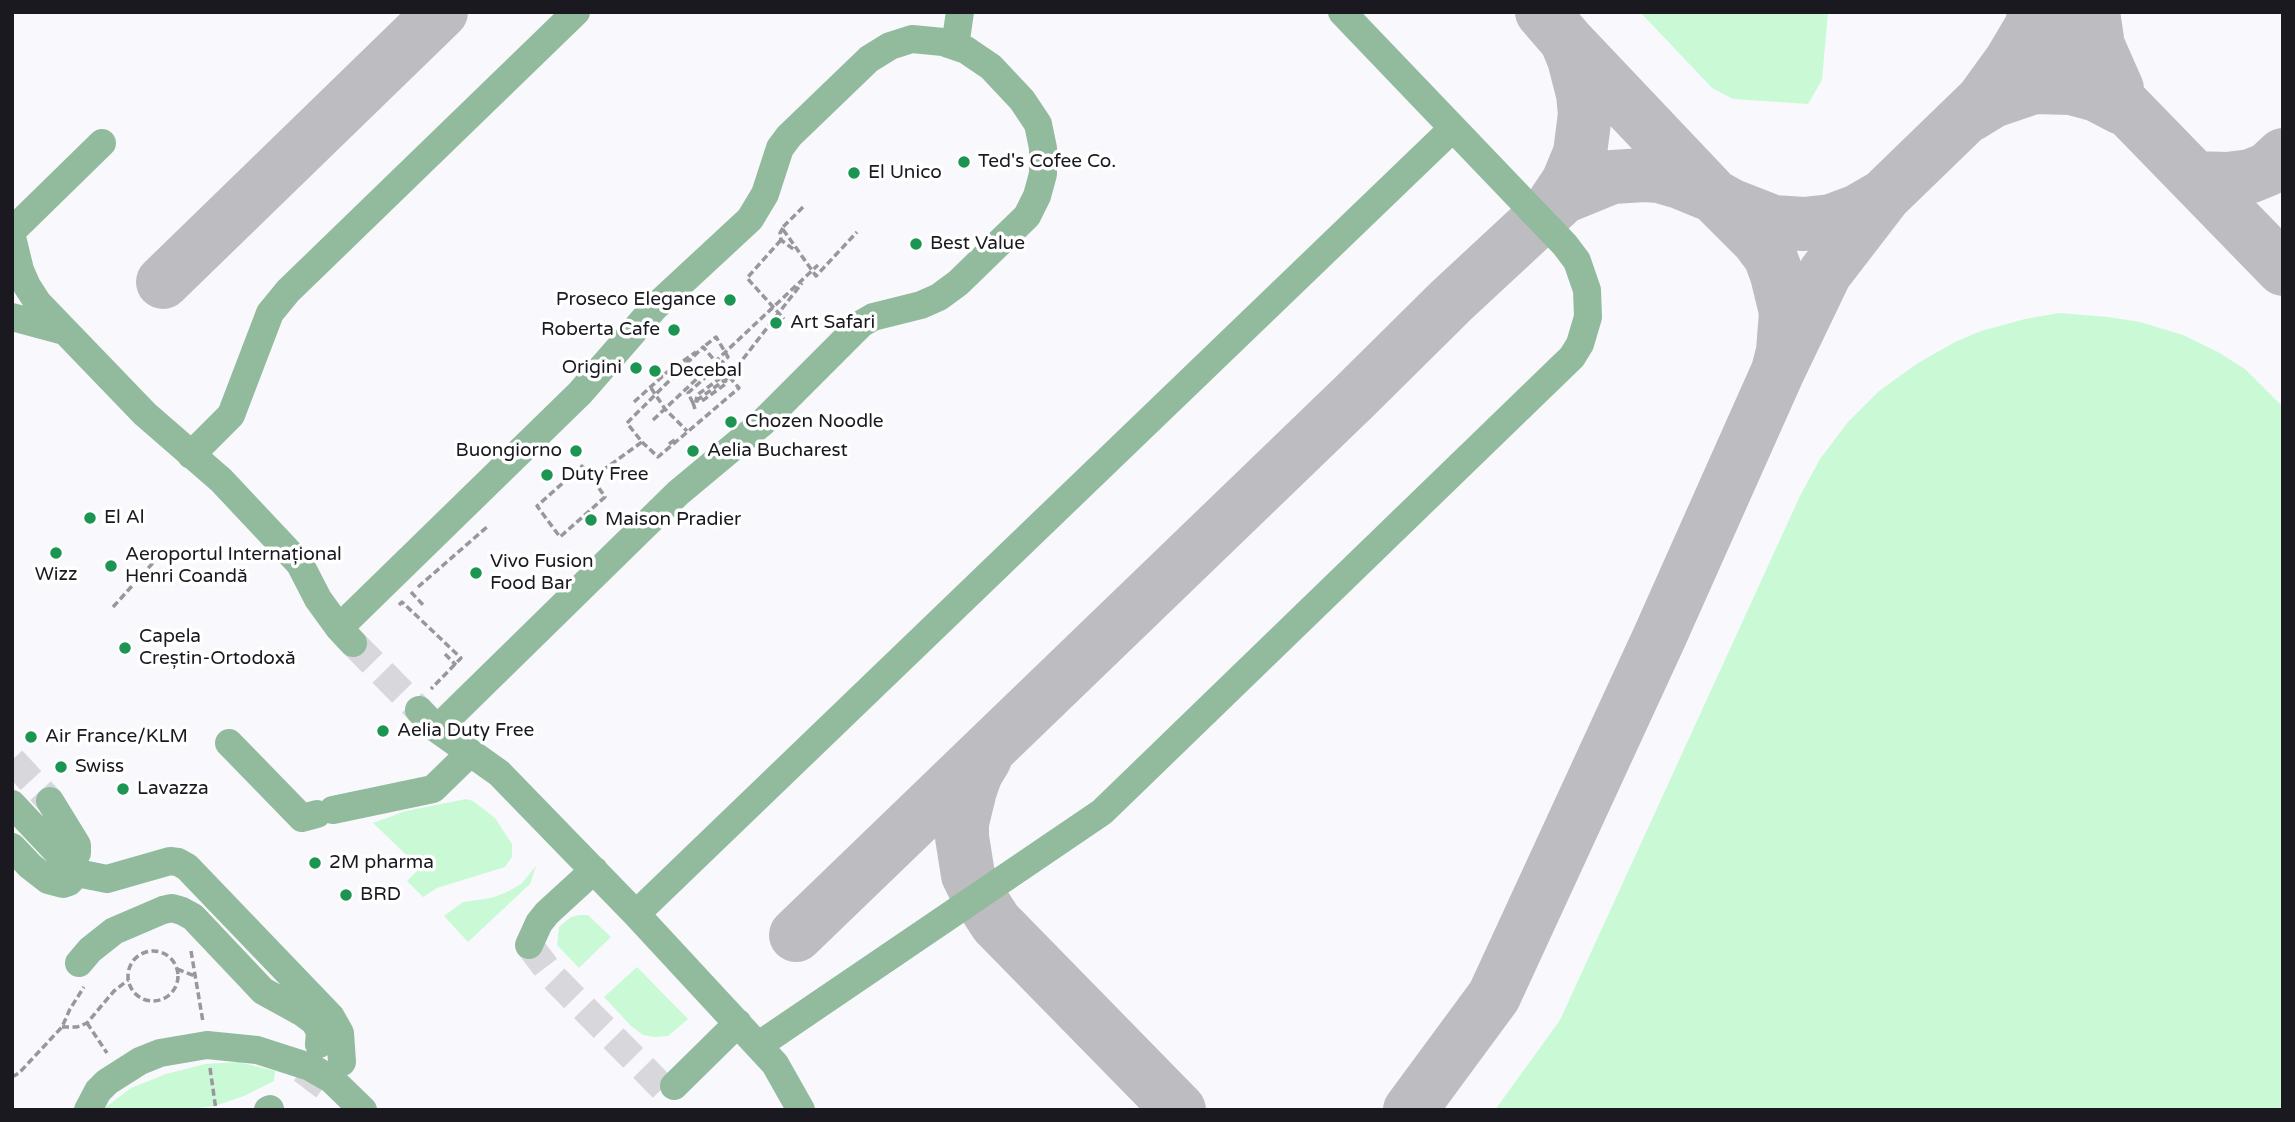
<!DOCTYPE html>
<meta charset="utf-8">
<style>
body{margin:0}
#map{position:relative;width:2295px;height:1122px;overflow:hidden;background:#f9f9fd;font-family:"Varela Round",sans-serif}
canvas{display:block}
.frame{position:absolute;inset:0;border:14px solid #19191f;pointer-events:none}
</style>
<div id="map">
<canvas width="2295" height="1122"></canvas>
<div class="frame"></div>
</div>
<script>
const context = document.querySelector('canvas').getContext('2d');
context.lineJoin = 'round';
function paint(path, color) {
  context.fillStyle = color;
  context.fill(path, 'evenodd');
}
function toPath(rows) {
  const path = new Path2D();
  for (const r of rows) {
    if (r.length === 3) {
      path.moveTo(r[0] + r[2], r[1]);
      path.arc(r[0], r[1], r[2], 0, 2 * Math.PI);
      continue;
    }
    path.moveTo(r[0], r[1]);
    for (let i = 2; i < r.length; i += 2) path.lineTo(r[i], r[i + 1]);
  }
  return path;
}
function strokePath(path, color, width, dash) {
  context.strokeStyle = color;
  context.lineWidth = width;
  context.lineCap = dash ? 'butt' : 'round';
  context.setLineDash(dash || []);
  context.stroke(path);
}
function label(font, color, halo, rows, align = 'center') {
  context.font = font + ' "Varela Round",sans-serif';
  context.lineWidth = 7;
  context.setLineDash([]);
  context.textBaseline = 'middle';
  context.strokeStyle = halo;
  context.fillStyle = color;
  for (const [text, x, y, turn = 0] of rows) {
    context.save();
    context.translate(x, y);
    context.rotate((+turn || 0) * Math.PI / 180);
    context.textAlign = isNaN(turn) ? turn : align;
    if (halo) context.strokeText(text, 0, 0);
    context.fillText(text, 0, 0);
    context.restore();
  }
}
const green = toPath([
 [1640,12,1828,12,1822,80,1808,104,1733,99,1712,88],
 [2059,313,2108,317,2140,322,2183,335,2218,352,2245,369,2283,407,2283,1110,1495,1110,1560,1020,1800,496,1820,459,1848,422,1879,391,1918,363,1955,342,1981,331,2025,319],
 [466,799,473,801,495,818,512,844,512,857,505,867,437,888,423,897,407,881,420,868,373,823,406,811],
 [536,866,530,884,468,942,444,916,463,902,491,898,507,892,521,884],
 [579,915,588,915,611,937,579,968,557,945,559,927,571,917],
 [637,967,688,1019,668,1036,654,1037,643,1035,630,1025,604,997],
 [239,1062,275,1071,274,1081,244,1096,215,1106,183,1110,102,1110,131,1088,166,1074,205,1064]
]);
const taxiway = toPath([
 [1542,12,1567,41,1714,196,1732,206,1773,222,1804,224,1831,221,1858,211,1884,196],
 [2033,12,2283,269],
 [2093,12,2098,46,2117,89],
 [1970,115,1993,101,2034,87,2071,88,2097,95,2122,108],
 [2195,178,2227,179,2251,176,2268,169,2283,155],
 [1554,203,1568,182,1580,153,1585,114,1583,94,1574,59,1567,42],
 [163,282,441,12],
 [985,758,976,773,970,790,962,823,962,837,968,875,979,897,996,923,1179,1110],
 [796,935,1354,397,1451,301,1563,197,1612,177,1645,175,1659,176,1680,182,1714,196,1758,240,1770,256,1777,275,1786,312,1783,351,1778,371],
 [1410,1110,1494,996,1659,638,1778,371,1825,273,1885,195,1982,101,2011,61,2040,12]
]);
const minorTunnel = toPath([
 [353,643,419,710],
 [12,760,50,801],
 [529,945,554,978,667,1092,674,1086],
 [305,1089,311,1081,319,1047]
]);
const path = toPath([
 [803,207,782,228,816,276,857,232],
 [783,228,780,233,781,240,796,251],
 [781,240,747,278,784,319],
 [654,367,662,377],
 [666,373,696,352],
 [722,377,727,383,702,401,696,401,697,395,722,377],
 [651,388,665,409,687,431],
 [634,402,666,373],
 [693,403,688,393,728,357,716,337,702,348],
 [695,409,693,403,729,377,802,283],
 [653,420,818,265],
 [669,444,677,438],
 [592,478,582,466,537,506,560,537,605,497,592,478,642,442,627,423,703,347,739,388,658,457,642,442],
 [418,587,487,527],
 [411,592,425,607],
 [399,605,402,602,461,658,431,689],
 [113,607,161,554],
 [445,654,456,665],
 [191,951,203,1022],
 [153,976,25],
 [177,969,195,976],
 [87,1023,107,1053],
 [62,1027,77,1027,87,1023,114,991,128,980],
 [210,1068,216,1110],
 [12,1077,19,1073,62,1027,70,1009,84,987]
]);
const minor = toPath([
 [955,46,960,12],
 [12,231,102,143],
 [12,237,20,270,27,286,38,303,145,414,221,480,300,564,318,599,339,628,353,643],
 [12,317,64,331],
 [191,455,231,415,270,313,288,291,576,12],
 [339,628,580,393,654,308,750,219,765,194,780,148,789,136,869,59,890,46,912,39,943,42,966,50,991,67,1022,100,1038,124,1043,148,1043,174,1037,196,1027,216,958,283,939,297,921,305,873,317,861,324,762,423,678,493,437,729],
 [419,710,437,729,499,773,636,914,775,1064,801,1110],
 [229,743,302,818,317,814],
 [50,801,77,845,77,853,69,866],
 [12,804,77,873,107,879,170,861,178,862,187,867,331,1017,340,1033,342,1062],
 [333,810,433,789,470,753],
 [12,847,30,866,48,880,63,884,69,882,77,873],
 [636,914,1453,128],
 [529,945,539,923,547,913,594,870],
 [79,963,90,950,114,931,163,910,172,908,182,911,193,917,263,991,303,1013,315,1022,320,1032,319,1044],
 [759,1045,1102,812,1572,357,1580,344,1588,317,1587,290,1577,261,1565,245,1342,12],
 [674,1086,738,1023],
 [88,1110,98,1091,107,1082,140,1061,160,1053,207,1045,257,1050,310,1067,331,1079,363,1110],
 [268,1110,270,1109]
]);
const markers = [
 [964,162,7,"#1b9551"],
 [854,173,7,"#1b9551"],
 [916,244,7,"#1b9551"],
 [730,300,7,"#1b9551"],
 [776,323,7,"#1b9551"],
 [674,330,7,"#1b9551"],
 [636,368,7,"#1b9551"],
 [655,371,7,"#1b9551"],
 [731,422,7,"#1b9551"],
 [576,451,7,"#1b9551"],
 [693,451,7,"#1b9551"],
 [547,475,7,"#1b9551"],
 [90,518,7,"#1b9551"],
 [591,520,7,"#1b9551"],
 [56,553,7,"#1b9551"],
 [111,566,7,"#1b9551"],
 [476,573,7,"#1b9551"],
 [125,648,7,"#1b9551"],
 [383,731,7,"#1b9551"],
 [31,737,7,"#1b9551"],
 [61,767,7,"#1b9551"],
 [123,789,7,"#1b9551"],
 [315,863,7,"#1b9551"],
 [346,895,7,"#1b9551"]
];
const poiNames = [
 ["Ted's Cofee Co.",978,162],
 ["El Unico",868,173],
 ["Best Value",930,244],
 ["Proseco Elegance",716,300,"right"],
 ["Art Safari",790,323],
 ["Roberta Cafe",660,330,"right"],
 ["Origini",622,368,"right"],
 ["Decebal",669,371],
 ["Chozen Noodle",745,422],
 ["Buongiorno",562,451,"right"],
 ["Aelia Bucharest",707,451],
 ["Duty Free",561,475],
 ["El Al",104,518],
 ["Maison Pradier",605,520],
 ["Aeroportul Internațional",125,555],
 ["Henri Coandă",125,577],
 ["Vivo Fusion",490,562],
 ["Food Bar",490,584],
 ["Wizz",56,575,"center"],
 ["Capela",139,637],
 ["Creștin-Ortodoxă",139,659],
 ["Aelia Duty Free",397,731],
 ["Air France/KLM",45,737],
 ["Swiss",75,767],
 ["Lavazza",137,789],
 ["2M pharma",329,863],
 ["BRD",360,895]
];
paint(green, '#c9fad5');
strokePath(taxiway, '#bcbcc1', 54);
strokePath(minorTunnel, '#d7d7dc', 28, [28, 14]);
strokePath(path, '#97979c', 3.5, [7, 3.5]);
strokePath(minor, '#91bb9c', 28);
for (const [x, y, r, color] of markers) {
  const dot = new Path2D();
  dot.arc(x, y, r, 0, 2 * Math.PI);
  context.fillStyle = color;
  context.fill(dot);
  strokePath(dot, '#fff', 2.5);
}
label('19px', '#19191f', '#fff', poiNames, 'left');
</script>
